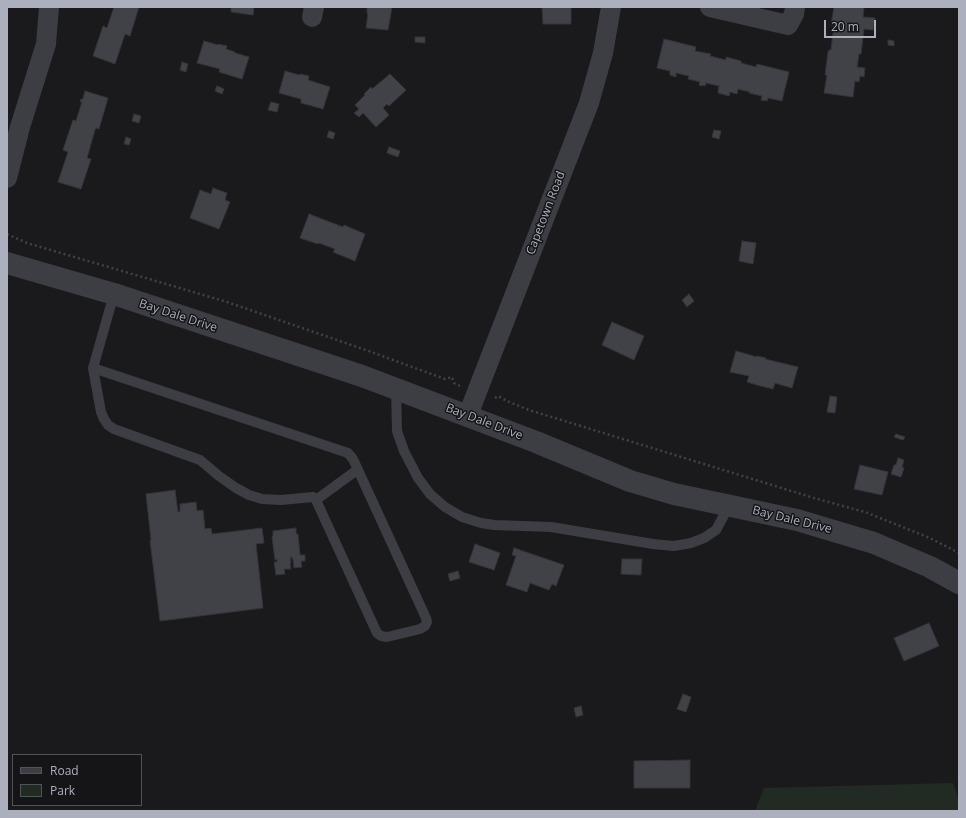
<!DOCTYPE html>
<style>
body{margin:0}
#map{position:relative;width:966px;height:818px;overflow:hidden;background:#1a1a1d;font-family:"Open Sans",sans-serif}
canvas{display:block}
.frame{position:absolute;inset:0;border:8px solid #acafbd;pointer-events:none}
.legend{position:absolute;left:12px;top:754px;width:130px;height:52px;box-sizing:border-box;background:#151518;border:1px solid #51535a;margin:0;padding:5px 7px;list-style:none;font-size:12px;color:#acafbd}
.legend li{display:flex;align-items:center;gap:8px;height:20px}
.legend b{width:20px;border:1px solid #51535a}
.scale{position:absolute;left:824px;top:20px;width:52px;height:18px;box-sizing:border-box;border:2px solid #acafbd;border-top:0;padding-left:5px;font-size:12px;line-height:14px;white-space:nowrap;color:#acafbd;-webkit-text-stroke:3px #151518;paint-order:stroke}
</style>
<div id="map">
<canvas width="966" height="818"></canvas>
<div class="frame"></div>
<ul class="legend">
<li><b style="height:5px;background:#3d3d44"></b>Road</li>
<li><b style="height:11px;background:#212b24"></b>Park</li>
</ul>
<div class="scale">20 m</div>
</div>
<script>
const context = document.querySelector('canvas').getContext('2d');
context.lineJoin = 'round';
function paint(path, color) {
  context.fillStyle = color;
  context.fill(path, 'evenodd');
}
function toPath(rows) {
  const path = new Path2D();
  for (const r of rows) {
    path.moveTo(r[0], r[1]);
    for (let i = 2; i < r.length; i += 2) path.lineTo(r[i], r[i + 1]);
  }
  return path;
}
function strokePath(path, color, width, dash) {
  context.strokeStyle = color;
  context.lineWidth = width;
  context.lineCap = dash ? 'butt' : 'round';
  context.setLineDash(dash || []);
  context.stroke(path);
}
function label(font, color, halo, rows, align = 'center') {
  context.font = font + ' "Open Sans",sans-serif';
  context.lineWidth = 3;
  context.setLineDash([]);
  context.textBaseline = 'middle';
  context.strokeStyle = halo;
  context.fillStyle = color;
  for (const [text, x, y, turn = 0] of rows) {
    context.save();
    context.translate(x, y);
    context.rotate((+turn || 0) * Math.PI / 180);
    context.textAlign = isNaN(turn) ? turn : align;
    if (halo) context.strokeText(text, 0, 0);
    context.fillText(text, 0, 0);
    context.restore();
  }
}
const green = toPath([
 [953,783,959,801,959,811,755,811,764,788]
]);
const building = toPath([
 [114,7,139,7,130,36,125,34,115,64,93,56,103,26,107,28,114,7],
 [231,7,254,7,253,15,231,12,231,7],
 [367,7,395,7,392,7,388,30,366,28,368,13,367,13,367,7],
 [542,7,571,7,571,24,543,24,542,7],
 [834,7,864,7,863,17,875,18,873,30,864,29,861,54,859,54,857,67,865,68,864,77,860,76,859,82,855,81,853,97,824,93,827,75,825,75,828,52,829,50,831,50,834,25,831,25,834,7],
 [415,37,425,37,425,43,415,42,415,37],
 [664,39,696,47,695,51,711,54,710,56,726,60,726,57,741,61,741,63,756,67,757,64,789,72,782,101,768,98,767,101,761,100,762,96,749,93,750,92,738,89,737,94,730,92,729,96,718,93,719,85,719,86,706,83,705,86,703,85,702,86,699,85,700,82,688,79,689,76,676,73,676,77,670,75,670,71,657,68,664,39],
 [888,40,894,41,894,46,888,45,888,40],
 [204,41,218,45,218,44,227,46,226,49,235,52,235,53,249,57,242,79,219,72,220,69,197,63,204,41],
 [182,62,188,64,186,72,180,70,182,62],
 [285,71,299,75,300,74,309,76,308,80,330,87,323,109,301,103,301,99,279,93,285,71],
 [390,74,406,90,389,106,387,104,383,108,389,115,376,127,363,113,359,117,354,113,359,109,355,105,365,95,364,94,371,87,372,89,390,74],
 [217,86,224,89,222,94,215,91,217,86],
 [85,91,108,98,99,129,96,128,95,130,87,158,91,159,81,189,58,182,68,152,63,150,73,120,76,121,82,102,80,102,81,99,83,99,85,91],
 [271,102,279,104,277,112,268,110,271,102],
 [134,114,141,116,139,123,132,121,134,114],
 [714,130,721,131,719,139,712,137,714,130],
 [329,131,335,133,333,139,327,137,329,131],
 [126,137,131,139,129,145,124,144,126,137],
 [389,147,400,151,398,157,387,153,389,147],
 [213,188,227,193,225,200,230,202,219,229,190,218,200,190,211,194,213,188],
 [309,214,343,227,344,225,365,234,355,261,333,252,335,249,319,243,318,244,300,238,309,214],
 [742,241,756,243,753,264,739,261,742,241],
 [689,294,694,301,687,307,682,300,689,294],
 [612,322,644,336,634,360,602,345,612,322],
 [736,351,757,357,757,356,766,358,765,359,798,367,792,388,775,383,773,389,757,385,747,382,749,376,730,372,736,351],
 [830,396,837,397,835,413,827,412,830,396],
 [896,434,905,437,903,440,894,437,896,434],
 [898,458,904,460,902,467,904,468,901,477,891,474,894,465,896,465,898,458],
 [860,465,888,472,882,495,854,489,860,465],
 [175,490,178,512,180,512,180,504,196,502,197,511,203,510,205,529,211,528,212,534,262,528,264,543,256,544,263,608,160,621,150,541,151,540,146,494,175,490],
 [296,528,296,534,298,534,300,555,305,555,305,561,301,561,302,567,294,568,293,559,292,559,292,557,290,557,291,563,290,563,291,569,284,569,285,574,276,575,274,562,277,562,277,559,275,560,272,537,273,536,273,531,296,528],
 [475,544,500,553,494,570,469,562,475,544],
 [514,548,564,565,556,586,552,584,549,590,530,583,527,592,506,585,516,556,512,555,514,548],
 [622,559,642,559,641,575,621,574,622,559],
 [458,571,460,578,450,581,448,574,458,571],
 [929,623,939,646,904,661,894,638,929,623],
 [683,694,691,697,686,712,677,709,683,694],
 [581,706,583,715,576,717,574,708,581,706],
 [690,760,690,788,634,788,634,761,690,760]
]);
const path = toPath([
 [7,234,27,243,227,302,363,349,445,379,452,377,454,383,460,386],
 [495,398,498,396,507,401,529,410,814,498,865,512,930,538,959,553]
]);
const service = toPath([
 [93,368,101,412,104,419,108,425,114,429,200,460,219,476,236,488,249,495,262,499,281,500,313,497,316,500,377,633,381,636,387,637,420,629,425,626,427,622,426,618,353,459,348,453,93,368,114,294],
 [396,389,397,431,404,451,418,478,430,494,445,507,462,517,481,523,494,525,551,527,653,544,674,546,691,543,704,538,716,530,729,506],
 [316,500,357,470]
]);
const minor = toPath([
 [710,7,788,25,794,14,795,7],
 [312,17,314,7],
 [7,178,20,127,46,44,49,7],
 [468,415,589,103,603,53,611,7]
]);
const tertiary = toPath([
 [7,263,114,294,362,376,536,442,630,481,674,494,797,520,874,543,930,567,959,583]
]);
const streetNames = [
 ["Capetown Road",546,213,-69],
 ["Bay Dale Drive",178,316,18],
 ["Bay Dale Drive",484,422,21],
 ["Bay Dale Drive",792,520,14]
];
paint(green, '#212b24');
paint(building, '#414247');
strokePath(building, '#343439', 1);
strokePath(path, '#414249', 2.5, [2, 3]);
strokePath(service, '#3d3d44', 10);
strokePath(minor, '#3d3d44', 20);
strokePath(tertiary, '#3d3d44', 22);
label('12px', '#acafbd', '#151518', streetNames);
</script>
